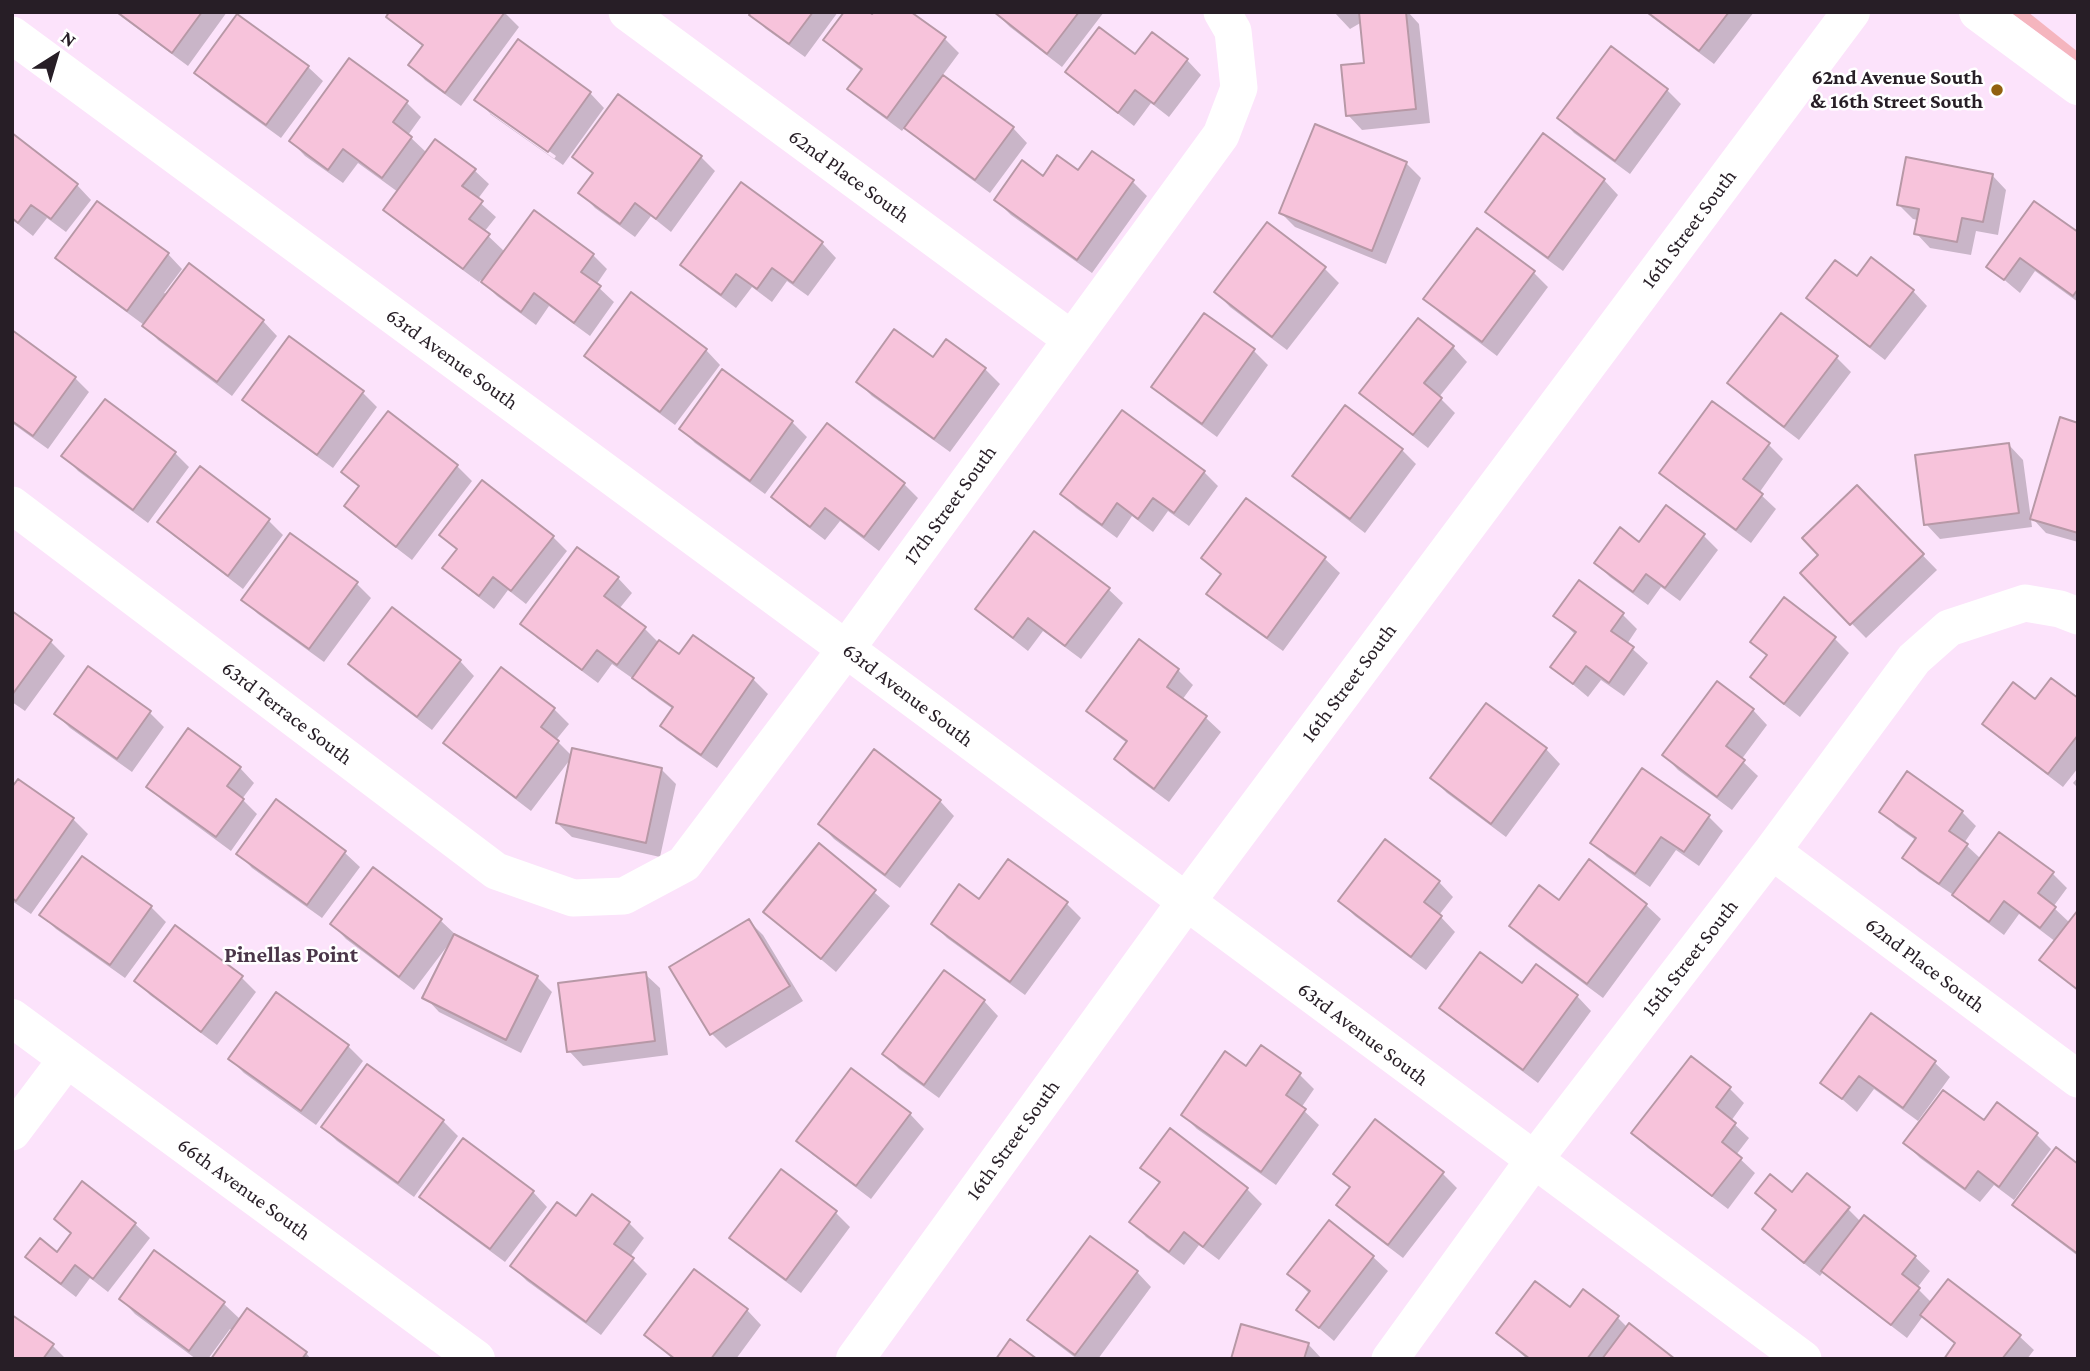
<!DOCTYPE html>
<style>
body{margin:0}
#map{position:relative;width:2090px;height:1371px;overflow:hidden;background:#fce3fb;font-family:"Crimson Pro",serif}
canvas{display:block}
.frame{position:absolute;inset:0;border:14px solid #271e26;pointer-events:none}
.north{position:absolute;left:21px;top:21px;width:70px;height:70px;-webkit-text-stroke:5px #fff;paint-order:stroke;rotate:37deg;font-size:19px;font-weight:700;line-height:28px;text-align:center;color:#271e26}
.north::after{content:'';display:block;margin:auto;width:24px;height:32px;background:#271e26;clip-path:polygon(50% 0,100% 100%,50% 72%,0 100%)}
</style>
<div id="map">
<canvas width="2090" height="1371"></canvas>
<div class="frame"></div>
<div class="north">N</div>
</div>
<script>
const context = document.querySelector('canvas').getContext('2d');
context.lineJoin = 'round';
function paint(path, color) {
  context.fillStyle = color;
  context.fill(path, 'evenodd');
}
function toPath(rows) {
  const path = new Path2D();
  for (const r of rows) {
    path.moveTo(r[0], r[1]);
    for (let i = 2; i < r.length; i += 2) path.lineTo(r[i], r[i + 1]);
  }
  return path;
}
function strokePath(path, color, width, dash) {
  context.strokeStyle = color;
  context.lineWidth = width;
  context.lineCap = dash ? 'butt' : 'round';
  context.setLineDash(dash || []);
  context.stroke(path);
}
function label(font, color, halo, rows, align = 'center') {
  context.font = font + ' "Crimson Pro",serif';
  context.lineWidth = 5;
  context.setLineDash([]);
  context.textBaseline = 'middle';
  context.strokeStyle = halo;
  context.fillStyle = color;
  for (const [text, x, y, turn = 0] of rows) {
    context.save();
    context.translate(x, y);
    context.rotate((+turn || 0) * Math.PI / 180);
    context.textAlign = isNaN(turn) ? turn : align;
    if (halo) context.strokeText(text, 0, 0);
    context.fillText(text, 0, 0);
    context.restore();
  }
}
const green = toPath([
 [2010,12,2028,12,2078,52,2078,62]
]);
const shadow = toPath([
 [115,12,227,12,188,66],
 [504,12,519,27,461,106,425,80,411,65,424,47,403,31,388,17],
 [753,12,838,12,805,57,766,29,752,15],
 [1104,12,1062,67,1010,27,996,13],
 [1334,12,1408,12,1419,24,1430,123,1362,130,1348,115,1366,64,1362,22,1350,29],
 [1645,12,1754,12,1714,64],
 [945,39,959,53,942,76,1013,128,1027,143,990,193,921,142,905,127,902,131,864,103,850,89,863,72,840,54,825,40],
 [1135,57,1187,60,1201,75,1169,117,1151,103,1134,126,1082,86,1067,72],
 [308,67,323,81,281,138,211,87,197,73],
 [1667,90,1681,104,1630,174,1574,133,1560,118],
 [590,93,604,108,563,165,491,114,477,100],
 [490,109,556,156,554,159,490,114],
 [407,103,421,117,408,135,427,153,474,170,489,184,477,200,496,217,484,232,505,252,593,255,607,269,596,285,614,302,590,336,549,306,536,325,497,296,481,280,479,282,400,224,385,210,398,192,358,163,343,183,305,156,291,141],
 [12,135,77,185,91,200,66,232,47,218,33,236,14,221,12,223],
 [575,157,701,157,715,171,671,232,651,216,635,237,595,208,581,193,594,175],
 [1406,163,1421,178,1386,264,1295,227,1281,213],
 [1992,175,2006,190,1998,235,1976,231,1971,255,1930,248,1916,233,1918,220,1913,219,1899,205],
 [1044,178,1133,182,1147,196,1092,273,1011,215,996,200],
 [1604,180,1618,195,1563,271,1502,226,1488,212],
 [741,185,822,243,836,258,808,296,787,281,772,302,752,287,736,308,697,279,682,264],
 [1477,231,1534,273,1548,287,1497,356,1440,313,1426,299],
 [2078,235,2078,302,2035,271,2020,293,1989,267],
 [168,254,182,269,164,293,263,321,277,336,232,396,158,340,144,325,72,272,58,258],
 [1324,268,1339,283,1287,350,1230,307,1216,292],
 [1857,279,1913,291,1927,306,1885,360,1823,312,1808,298],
 [12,332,75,378,89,392,48,449,12,423],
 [290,339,363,393,377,407,333,468,259,414,245,400],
 [1453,347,1467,362,1439,397,1455,413,1428,448,1376,407,1361,393],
 [706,350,720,365,675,425,601,370,586,356],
 [1253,350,1268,365,1217,437,1168,401,1154,387],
 [1837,358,1851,372,1799,440,1744,398,1729,383],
 [985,369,1000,384,950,452,872,396,858,382],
 [723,372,792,422,807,437,765,494,695,443,681,429],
 [388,414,457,466,472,481,412,560,360,520,346,506,360,488,344,472],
 [2078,425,2078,542,2046,533,2032,518],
 [1769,445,1783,459,1759,493,1776,509,1751,543,1676,487,1661,473],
 [2009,445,2023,460,2032,527,1940,539,1926,524],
 [1402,450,1416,464,1365,533,1309,490,1294,476],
 [175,453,189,467,148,523,78,471,64,456],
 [200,469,269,521,283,535,243,589,174,536,159,522],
 [1204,472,1218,486,1189,526,1168,511,1153,532,1132,516,1117,538,1076,508,1062,494],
 [904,484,918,498,879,551,840,521,825,540,787,511,773,497],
 [1857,488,1937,570,1866,638,1802,573,1821,555],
 [1246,500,1325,559,1340,573,1283,651,1223,608,1209,593,1222,576,1204,558],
 [441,535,553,537,567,551,526,604,508,590,494,609,459,582,445,567,458,551],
 [1704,536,1718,550,1680,601,1661,587,1648,605,1610,577,1596,563,1640,544],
 [618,578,632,593,619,609,644,628,658,642,680,657,693,637,753,679,768,694,717,768,677,740,662,726,673,709,649,692,634,677,632,678,612,664,598,683,537,638,523,623],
 [356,583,371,598,324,662,258,614,244,600],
 [1580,583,1623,615,1637,629,1627,644,1648,663,1624,696,1601,680,1588,697,1552,667,1576,635,1555,616],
 [1108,589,1123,603,1081,659,1043,631,1028,651,992,623,977,609],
 [1785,599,1835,639,1849,653,1800,717,1766,691,1752,677,1768,657,1753,641],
 [12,613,51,642,65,656,25,711,12,702],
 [460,661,474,676,432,730,365,679,351,664],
 [1178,670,1193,685,1182,700,1206,718,1221,732,1169,802,1130,773,1116,759,1127,743,1103,725,1088,711],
 [2078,700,2078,768,2063,787,1999,738,1984,724,2036,701],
 [554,709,569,724,556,740,572,756,661,769,676,784,660,857,572,837,557,823,572,757,531,811,460,757,446,743],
 [1753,710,1767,725,1741,760,1758,776,1732,810,1678,770,1664,755],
 [150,713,164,727,132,772,70,728,56,714],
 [1546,749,1560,764,1506,837,1447,793,1432,778],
 [240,768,254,783,242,799,257,814,231,851,163,801,148,786],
 [2078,777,2078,788,2073,783],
 [12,790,73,819,88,834,31,914,12,901],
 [940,801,954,816,900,888,834,839,820,824],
 [276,802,345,853,360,867,322,918,252,868,238,853],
 [1881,812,1962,812,1976,826,1964,843,1981,859,1999,834,2053,874,2067,888,2053,907,2070,923,2078,913,2078,991,2042,960,2056,942,2019,914,2004,935,1969,909,1955,896,1919,872,1904,858,1917,841,1896,826],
 [1708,816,1723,831,1699,866,1676,850,1650,887,1607,857,1592,843],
 [819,845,890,906,836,972,765,912],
 [82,858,151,907,166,922,125,978,56,929,42,915],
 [1589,862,1646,905,1661,919,1603,998,1525,940,1511,926,1559,902],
 [374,870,441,921,456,935,537,977,552,992,521,1053,439,1012,425,997,450,946,448,945,414,990,346,939,332,924],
 [1439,882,1453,897,1439,915,1455,932,1426,970,1355,916,1340,901],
 [980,901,1067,904,1081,918,1025,995,947,938,933,924],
 [749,921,763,935,803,1001,726,1048,712,1034],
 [176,928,242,978,256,992,217,1045,150,995,136,980],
 [645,974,660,988,668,1055,583,1066,569,1051],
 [1523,985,1577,996,1591,1011,1538,1083,1456,1022,1441,1008],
 [984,1001,998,1016,939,1098,899,1069,884,1054],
 [1871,1016,1935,1063,1950,1077,1918,1121,1874,1089,1857,1112,1822,1082],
 [348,1046,363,1061,316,1125,244,1073,230,1059],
 [1261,1047,1300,1075,1314,1089,1301,1108,1319,1125,1276,1185,1197,1129,1183,1115,1246,1068],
 [1691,1059,1730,1089,1744,1103,1731,1121,1749,1138,1736,1155,1755,1173,1728,1209,1648,1148,1633,1133],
 [368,1066,443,1121,458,1136,414,1197,337,1141,323,1127],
 [1998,1105,2037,1135,2051,1149,2014,1200,1994,1185,1980,1202,1920,1158,1905,1143,1985,1123],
 [910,1114,924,1129,871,1199,813,1155,799,1141],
 [2078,1166,2078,1256,2029,1219,2014,1205],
 [1143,1168,1247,1189,1262,1204,1219,1260,1199,1245,1184,1265,1146,1237,1132,1222,1160,1184],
 [1335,1174,1443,1174,1457,1188,1403,1258,1353,1220,1338,1205,1351,1189],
 [533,1192,547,1207,505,1262,436,1211,422,1196],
 [1758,1193,1792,1194,1848,1209,1861,1222,1915,1257,1930,1271,1917,1288,1932,1303,2019,1336,2034,1350,2027,1359,1946,1359,1956,1345,1923,1316,1907,1338,1838,1285,1824,1271,1820,1276,1778,1243,1764,1229,1777,1212],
 [592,1196,629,1223,644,1238,630,1257,647,1274,601,1335,527,1281,512,1266,576,1218],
 [836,1213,850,1227,801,1293,746,1252,732,1238],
 [56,1219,135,1224,150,1238,108,1292,90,1278,76,1297,42,1271,27,1257,58,1254,72,1235],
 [1091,1238,1137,1272,1151,1287,1098,1359,1077,1359,1044,1334,1030,1320],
 [155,1253,224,1304,241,1320,306,1353,311,1359,213,1359,233,1331,230,1329,208,1359,196,1359,135,1314,121,1299],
 [1373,1257,1388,1271,1334,1341,1298,1310,1310,1294,1289,1274],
 [747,1310,761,1325,736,1359,673,1359,646,1335],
 [1570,1310,1618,1318,1628,1328,1673,1359,1527,1359,1498,1333],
 [1308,1344,1322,1359,1233,1359],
 [52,1345,66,1359,12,1359]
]);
const building = toPath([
 [117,12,202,12,172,53,117,12],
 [389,12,505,12,445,93,408,65,423,45,386,17,389,12],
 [751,12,813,12,789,44,749,15,751,12],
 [844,12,869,12,872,14,874,12,911,12,946,37,887,118,847,89,862,69,823,40,844,12],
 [994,12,1079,12,1047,54,994,12],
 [1359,12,1406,12,1416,109,1346,116,1341,65,1364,63,1359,12],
 [1647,12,1729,12,1699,51,1647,12],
 [237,14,309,66,266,125,194,73,237,14],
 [1099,27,1135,54,1152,32,1188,59,1154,104,1135,90,1118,113,1065,72,1099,27],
 [518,39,591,92,548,152,474,100,518,39],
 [1611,46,1668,89,1615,161,1557,118,1611,46],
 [349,58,408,101,393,122,412,137,382,178,343,149,328,170,289,141,349,58],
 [943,75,1014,127,975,180,904,128,943,75],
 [618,94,702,156,656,219,635,203,620,224,578,193,593,173,572,157,618,94],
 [1315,124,1407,162,1372,251,1279,213,1315,124],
 [12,133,78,184,51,219,31,205,18,223,12,218,12,133],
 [1543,133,1605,179,1548,258,1485,212,1543,133],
 [435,139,476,169,462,186,483,201,469,219,490,234,463,269,383,210,435,139],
 [1092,151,1134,180,1077,260,994,200,1022,160,1043,176,1057,155,1078,170,1092,151],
 [1906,157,1993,174,1983,222,1962,218,1957,242,1914,234,1919,209,1897,205,1906,157],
 [741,182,823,242,793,283,772,268,757,289,736,274,721,295,680,265,741,182],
 [97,201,169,253,127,311,55,258,97,201],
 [2034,201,2078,232,2078,289,2073,296,2020,258,2004,280,1986,267,2034,201],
 [534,210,594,254,581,272,601,286,574,323,534,293,521,312,481,282,534,210],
 [1267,222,1326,267,1272,337,1214,292,1267,222],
 [1477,228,1535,271,1482,342,1423,299,1477,228],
 [1871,257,1914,290,1870,347,1806,298,1835,260,1857,276,1871,257],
 [189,263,264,320,217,382,142,326,189,263],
 [631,292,707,349,660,412,584,356,631,292],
 [1204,313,1255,349,1202,424,1151,387,1204,313],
 [1781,313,1838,356,1784,427,1727,383,1781,313],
 [1418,318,1454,346,1424,383,1442,398,1413,435,1359,393,1418,318],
 [894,329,933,357,946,339,986,368,934,439,856,382,894,329],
 [12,330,76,377,33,436,12,421,12,330],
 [289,336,364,391,317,455,242,400,289,336],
 [722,369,793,421,750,481,679,429,722,369],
 [105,399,176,452,133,510,61,456,105,399],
 [1712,401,1770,443,1743,479,1763,494,1736,530,1659,473,1712,401],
 [1345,405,1403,449,1350,519,1292,476,1345,405],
 [1122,410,1205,471,1174,513,1153,498,1138,519,1117,503,1102,525,1060,494,1122,410],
 [388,411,458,465,396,547,344,506,359,486,341,472,388,411],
 [2060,417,2078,423,2078,533,2030,519,2060,417],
 [827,423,905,483,864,537,825,508,810,527,771,497,827,423],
 [2009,443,2019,513,1924,525,1915,455,2009,443],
 [200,466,270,519,228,576,157,522,200,466],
 [482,480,554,536,511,591,493,577,479,596,442,568,457,549,439,535,482,480],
 [1857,485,1924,554,1850,625,1800,573,1818,555,1802,538,1857,485],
 [1246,498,1326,557,1267,638,1206,594,1221,574,1201,558,1246,498],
 [1666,505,1705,534,1665,588,1646,574,1633,592,1594,563,1620,527,1639,542,1666,505],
 [1034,531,1110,588,1065,646,1028,618,1013,638,975,609,1034,531],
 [290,533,358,582,309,649,241,600,290,533],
 [577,547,619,577,604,596,646,627,617,665,597,650,582,670,520,624,577,547],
 [1579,580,1624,613,1611,631,1634,647,1609,683,1586,666,1573,684,1550,667,1576,632,1553,616,1579,580],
 [1784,597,1836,637,1784,704,1750,677,1767,655,1750,642,1784,597],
 [392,607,461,660,417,717,348,664,392,607],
 [12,611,52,640,12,695,12,611],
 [693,635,754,678,701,755,660,726,673,707,632,678,659,640,679,654,693,635],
 [1139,639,1179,669,1167,687,1207,716,1154,789,1114,759,1127,741,1086,711,1139,639],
 [88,666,151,711,117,759,54,714,88,666],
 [501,667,555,708,541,727,559,741,516,798,443,743,501,667],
 [2051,678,2078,698,2078,735,2048,774,1982,724,2013,682,2035,699,2051,678],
 [1717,681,1754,709,1726,746,1745,760,1717,797,1662,755,1717,681],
 [1486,703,1547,748,1491,824,1430,778,1486,703],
 [188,728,241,767,227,786,244,799,216,837,146,787,188,728],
 [572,748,662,768,646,843,556,823,572,748],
 [874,749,941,800,885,875,818,824,874,749],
 [1642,768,1710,815,1684,852,1661,837,1635,874,1590,843,1642,768],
 [1907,771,1963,811,1949,831,1968,844,1939,884,1902,858,1916,838,1879,812,1907,771],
 [18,779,74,818,16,901,12,898,12,787,18,779],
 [276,799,346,851,307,905,236,854,276,799],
 [1999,832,2054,872,2038,893,2056,907,2040,928,2004,901,1989,922,1952,895,1999,832],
 [1385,839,1440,881,1424,902,1442,916,1411,957,1338,901,1385,839],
 [819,843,876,890,821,959,763,912,819,843],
 [82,856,152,906,110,965,39,915,82,856],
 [1008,859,1068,902,1010,982,931,924,959,884,979,899,1008,859],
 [1589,859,1647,904,1587,984,1509,926,1539,885,1559,900,1589,859],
 [373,867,442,919,399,977,330,924,373,867],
 [2078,910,2078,990,2039,960,2078,910],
 [749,919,790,986,710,1035,669,967,749,919],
 [175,925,243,976,201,1032,134,981,175,925],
 [454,934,538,976,506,1040,422,998,454,934],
 [1480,952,1522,983,1536,964,1578,995,1523,1070,1439,1008,1480,952],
 [944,970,985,1000,924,1085,882,1054,944,970],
 [646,972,655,1041,567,1052,558,983,646,972],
 [276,992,349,1045,301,1111,228,1059,276,992],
 [1871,1013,1936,1061,1903,1108,1859,1076,1842,1099,1820,1083,1871,1013],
 [1261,1045,1301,1073,1286,1095,1306,1109,1261,1172,1181,1115,1225,1051,1246,1066,1261,1045],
 [1691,1056,1731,1087,1716,1107,1736,1123,1722,1142,1742,1158,1712,1196,1631,1133,1691,1056],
 [367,1064,444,1120,398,1183,321,1127,367,1064],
 [851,1068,911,1113,856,1186,796,1141,851,1068],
 [1943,1090,1984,1120,1997,1102,2038,1133,1999,1187,1978,1171,1965,1189,1903,1143,1943,1090],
 [1375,1119,1444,1172,1388,1245,1336,1205,1350,1187,1333,1174,1375,1119],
 [1170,1128,1248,1188,1203,1247,1184,1232,1169,1252,1129,1222,1160,1182,1140,1168,1170,1128],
 [463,1138,534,1191,490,1249,419,1197,463,1138],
 [2056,1147,2078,1164,2078,1254,2012,1205,2056,1147],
 [781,1169,837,1211,786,1280,729,1238,781,1169],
 [1807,1173,1850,1207,1804,1263,1762,1229,1776,1210,1755,1193,1770,1174,1792,1192,1807,1173],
 [82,1181,136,1223,93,1279,75,1265,61,1284,25,1257,40,1238,57,1252,71,1233,54,1219,82,1181],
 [592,1194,630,1222,614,1244,634,1258,586,1322,510,1266,557,1202,576,1216,592,1194],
 [1864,1215,1916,1256,1902,1274,1920,1288,1891,1325,1821,1271,1864,1215],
 [1329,1220,1374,1256,1319,1328,1296,1310,1310,1291,1287,1274,1329,1220],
 [1090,1236,1138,1271,1075,1355,1027,1320,1090,1236],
 [154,1250,225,1302,189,1351,119,1299,154,1250],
 [694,1269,748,1309,711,1359,675,1359,644,1335,694,1269],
 [1948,1279,2021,1335,2002,1359,1944,1359,1955,1343,1920,1315,1948,1279],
 [1535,1281,1570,1307,1583,1289,1619,1316,1587,1359,1530,1359,1496,1333,1535,1281],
 [247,1308,307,1352,302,1359,211,1359,247,1308],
 [12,1315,54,1344,43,1359,12,1359,12,1315],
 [1629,1323,1675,1359,1602,1359,1629,1323],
 [1241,1324,1309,1343,1304,1359,1231,1359,1241,1324],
 [1010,1339,1037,1359,996,1359,1010,1339]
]);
const minor = toPath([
 [627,12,1071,339],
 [12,35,846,649,1803,1359],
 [12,505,496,871,573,898,624,896,684,864,846,649,1221,135,1239,88,1233,31,1222,12],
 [1772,851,2078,1079],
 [12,1132,67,1059],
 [1390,1359,1534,1160,1772,851,1914,659,1949,628,2025,603,2060,609,2078,616]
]);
const tertiary = toPath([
 [1978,12,2078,86],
 [12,1018,476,1359],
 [855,1359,1186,902,1851,12]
]);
const markers = [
 [1997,90,7,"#926110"]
];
const poiNames = [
 ["62nd Avenue South",1983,78],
 ["& 16th Street South",1983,102]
];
const streetNames = [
 ["62nd Place South",849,176,36],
 ["16th Street South",1689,229,-53],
 ["63rd Avenue South",452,359,36],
 ["17th Street South",950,505,-54],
 ["16th Street South",1349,683,-53],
 ["63rd Avenue South",908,695,37],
 ["63rd Terrace South",287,713,37],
 ["15th Street South",1690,958,-52],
 ["62nd Place South",1925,965,37],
 ["63rd Avenue South",1363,1034,37],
 ["16th Street South",1013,1140,-54],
 ["66th Avenue South",244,1189,36]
];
const neighbourhoodNames = [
 ["Pinellas Point",291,955]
];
paint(green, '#f5b5be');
paint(shadow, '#0003');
paint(building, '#f7c3db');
strokePath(building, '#b798a6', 2);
strokePath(minor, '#fff', 37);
strokePath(tertiary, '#fff', 38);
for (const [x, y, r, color] of markers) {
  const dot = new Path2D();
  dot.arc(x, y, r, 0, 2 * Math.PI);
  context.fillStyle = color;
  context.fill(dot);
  strokePath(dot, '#fff', 2.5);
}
label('bold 21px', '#271e26', '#fff', poiNames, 'right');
label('21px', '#271e26', '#fff', streetNames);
label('bold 23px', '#4a3649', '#fff', neighbourhoodNames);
</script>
